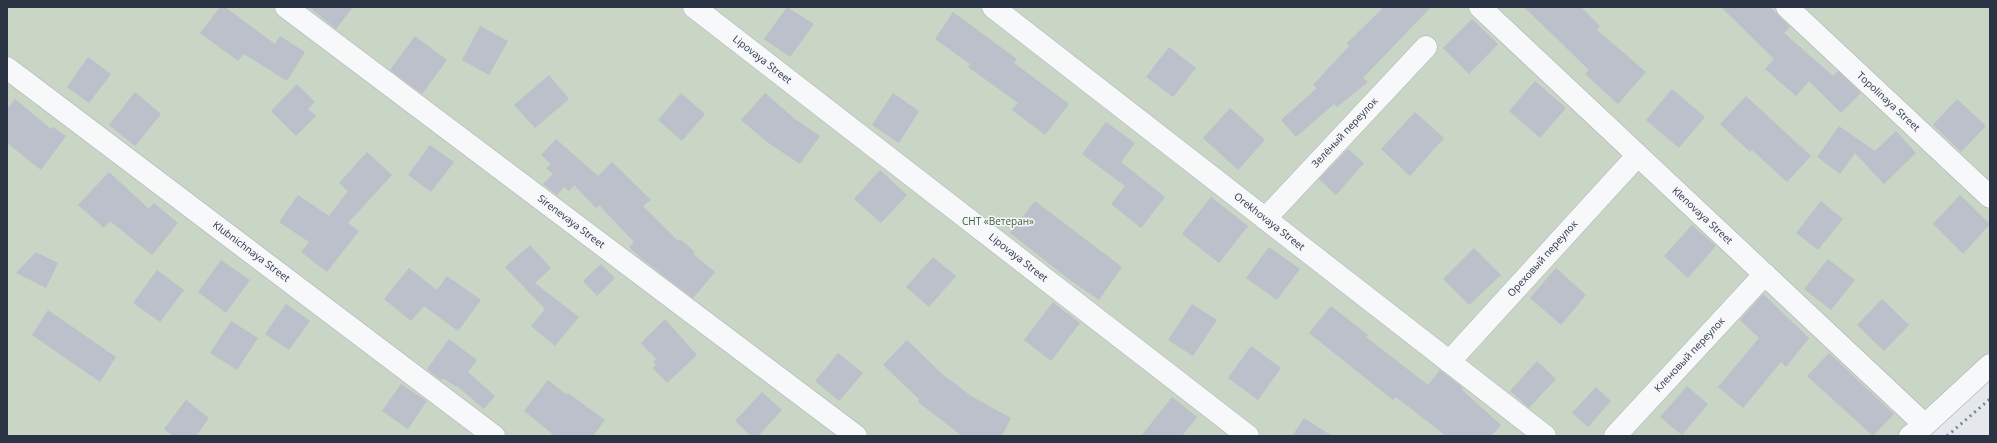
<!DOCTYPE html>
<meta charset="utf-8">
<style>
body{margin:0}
#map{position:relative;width:1997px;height:443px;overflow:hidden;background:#e4e7ec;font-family:"Open Sans",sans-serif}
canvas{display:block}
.frame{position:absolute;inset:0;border:8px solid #2b3445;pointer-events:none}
</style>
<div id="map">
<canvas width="1997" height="443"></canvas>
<div class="frame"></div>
</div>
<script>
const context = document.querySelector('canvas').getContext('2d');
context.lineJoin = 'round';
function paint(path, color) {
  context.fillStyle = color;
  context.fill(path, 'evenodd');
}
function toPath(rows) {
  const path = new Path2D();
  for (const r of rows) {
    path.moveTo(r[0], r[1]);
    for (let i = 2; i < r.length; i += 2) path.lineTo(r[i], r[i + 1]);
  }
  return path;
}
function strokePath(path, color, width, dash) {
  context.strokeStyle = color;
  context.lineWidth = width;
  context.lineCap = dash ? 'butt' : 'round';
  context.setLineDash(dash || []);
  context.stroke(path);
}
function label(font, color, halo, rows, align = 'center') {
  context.font = font + ' "Open Sans",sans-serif';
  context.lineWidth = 3;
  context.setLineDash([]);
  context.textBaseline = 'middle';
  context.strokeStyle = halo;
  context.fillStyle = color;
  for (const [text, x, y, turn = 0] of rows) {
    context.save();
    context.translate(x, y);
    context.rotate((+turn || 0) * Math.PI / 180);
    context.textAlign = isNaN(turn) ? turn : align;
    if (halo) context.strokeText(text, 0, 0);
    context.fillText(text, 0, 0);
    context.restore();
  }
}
const green = toPath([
 [7,7,1990,7,1990,377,1922,436,7,436]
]);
const building = toPath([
 [220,7,225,7,275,44,280,36,305,52,287,81,244,54,238,61,200,33],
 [309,7,353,7,336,29],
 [787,7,814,24,790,57,764,39],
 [1384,7,1431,7,1363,78,1368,82,1337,107,1334,104,1296,137,1281,120,1317,88,1313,85,1349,46,1347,43],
 [1524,7,1581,7,1600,26,1597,30,1646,72,1618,104,1585,74,1589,70],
 [1721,7,1770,7,1790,27,1784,33,1833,76,1838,71,1861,93,1841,113,1809,81,1796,96,1765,69,1774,59],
 [953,12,1017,59,1014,63,1069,104,1045,135,1012,110,1018,103,968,67,970,64,935,39],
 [1472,19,1498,44,1469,74,1443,48],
 [480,26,508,41,489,75,462,60],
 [415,36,447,60,422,94,390,70],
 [1169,47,1196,68,1173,97,1146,77],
 [88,57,111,74,89,103,67,87],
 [549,75,569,99,535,128,514,105],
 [1535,81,1566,108,1540,138,1509,111],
 [297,84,315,102,308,109,316,116,296,136,271,111],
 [1672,89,1705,117,1679,148,1646,120],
 [135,92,161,114,135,146,109,125],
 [681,93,705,114,682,141,658,120],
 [765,93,795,119,820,136,800,164,767,142,741,120],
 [893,93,919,111,899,143,872,125],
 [1746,96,1811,156,1787,182,1752,150,1750,152,1720,124],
 [15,99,51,129,53,127,66,136,41,170,7,143,7,109],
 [1957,99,1986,126,1961,152,1933,125],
 [1230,108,1265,140,1238,170,1203,138],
 [1415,112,1444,138,1410,176,1381,149],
 [1106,122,1135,143,1121,162,1165,197,1141,228,1111,204,1125,186,1082,154],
 [1839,126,1875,151,1896,131,1916,153,1884,184,1855,153,1840,174,1817,157],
 [556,139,598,176,612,162,651,200,643,206,678,241,680,239,695,252,693,254,715,272,693,298,642,259,629,247,634,242,599,205,596,208,574,185,569,191,564,187,557,195,543,184,553,174,546,168,551,164,541,155],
 [430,145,454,162,431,192,408,175],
 [1348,149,1364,163,1336,195,1319,179],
 [367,152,392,175,348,223,359,231,327,272,301,252,309,242,279,222,298,195,329,216,348,191,339,183],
 [880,170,907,195,881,223,854,199],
 [109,172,149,209,154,203,178,223,152,255,110,221,104,228,78,205],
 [1960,195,1990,224,1963,254,1933,224],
 [1211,197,1248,226,1219,263,1182,234],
 [1035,201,1122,267,1099,300,1070,280,1010,233],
 [1821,201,1843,219,1818,250,1796,233],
 [1692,225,1716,246,1688,278,1664,256],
 [530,245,551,268,535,283,579,317,555,346,531,326,545,309,505,267],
 [1269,247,1300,269,1277,300,1246,278],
 [1474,248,1501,275,1469,305,1443,279],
 [36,252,58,263,46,288,16,273],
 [933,257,956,276,929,307,906,287],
 [1828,259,1855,280,1831,310,1804,289],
 [221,260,250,280,226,313,198,292],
 [601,264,615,278,597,296,583,281],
 [409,268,437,290,447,276,481,300,458,331,424,306,411,321,384,299],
 [1556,268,1586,295,1561,325,1530,298],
 [157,270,184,290,160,322,133,303],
 [1763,294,1809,338,1786,367,1781,362,1743,408,1718,387,1759,338,1740,320],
 [1882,299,1909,325,1884,351,1857,325],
 [1053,302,1080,323,1051,361,1024,340],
 [286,304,310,321,289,350,265,334],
 [1192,304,1217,320,1193,356,1168,340],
 [1331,306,1368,335,1366,337,1428,385,1440,370,1463,388,1462,390,1501,425,1491,436,1446,436,1396,397,1393,400,1309,333],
 [48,310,116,357,100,382,32,335],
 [665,319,697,355,667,383,653,368,656,365,653,362,656,359,641,343],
 [231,321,258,338,237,370,210,353],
 [449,339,477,360,468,372,495,396,484,409,457,386,456,387,443,378,442,381,427,369],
 [907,340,941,373,971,396,1011,418,1002,436,962,436,918,402,919,399,883,365],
 [1251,346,1281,368,1258,400,1228,378],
 [838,353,863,373,839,401,815,381],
 [1829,353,1894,414,1873,436,1807,376],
 [1537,361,1556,379,1529,408,1510,391],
 [548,380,567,395,568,393,605,420,593,436,555,436,524,411],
 [401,384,427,401,408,429,382,411],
 [1687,386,1708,404,1682,435,1660,417],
 [1596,387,1611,401,1588,427,1572,413],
 [762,392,782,410,758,436,751,436,735,421],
 [1172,397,1197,417,1182,436,1141,436],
 [186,400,209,418,196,436,173,436,164,429],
 [1304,418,1332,436,1292,436]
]);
const street = toPath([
 [286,7,856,436],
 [694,7,1248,436],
 [993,7,1545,436],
 [1480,7,1925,425],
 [1787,7,1990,197],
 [7,68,494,436],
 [1265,219,1426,47],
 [1449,362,1638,155],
 [1615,436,1765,274],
 [1910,436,1925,425,1990,365]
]);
const rail = toPath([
 [1947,436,1990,399]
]);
const streetNames = [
 ["Lipovaya Street",762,60,38],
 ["Topolinaya Street",1888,102,43],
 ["Зелёный переулок",1345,133,-47],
 ["Klenovaya Street",1702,216,43],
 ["Sirenevaya Street",571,222,37],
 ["Orekhovaya Street",1269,222,38],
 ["Klubnichnaya Street",251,252,37],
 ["Lipovaya Street",1018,258,38],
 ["Ореховый переулок",1543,259,-48],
 ["Кленовый переулок",1690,355,-47]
];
const parkNames = [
 ["СНТ «Ветеран»",998,222]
];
paint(green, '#c9d6c5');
paint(building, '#bbc0ca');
strokePath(street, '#a9aeb7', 23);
strokePath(street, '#f7f8fa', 22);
strokePath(rail, '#7d8696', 3, [2, 4]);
label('10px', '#2b3445', '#f4f6f9', streetNames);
label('10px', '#3f6138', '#f4f6f9', parkNames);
</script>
